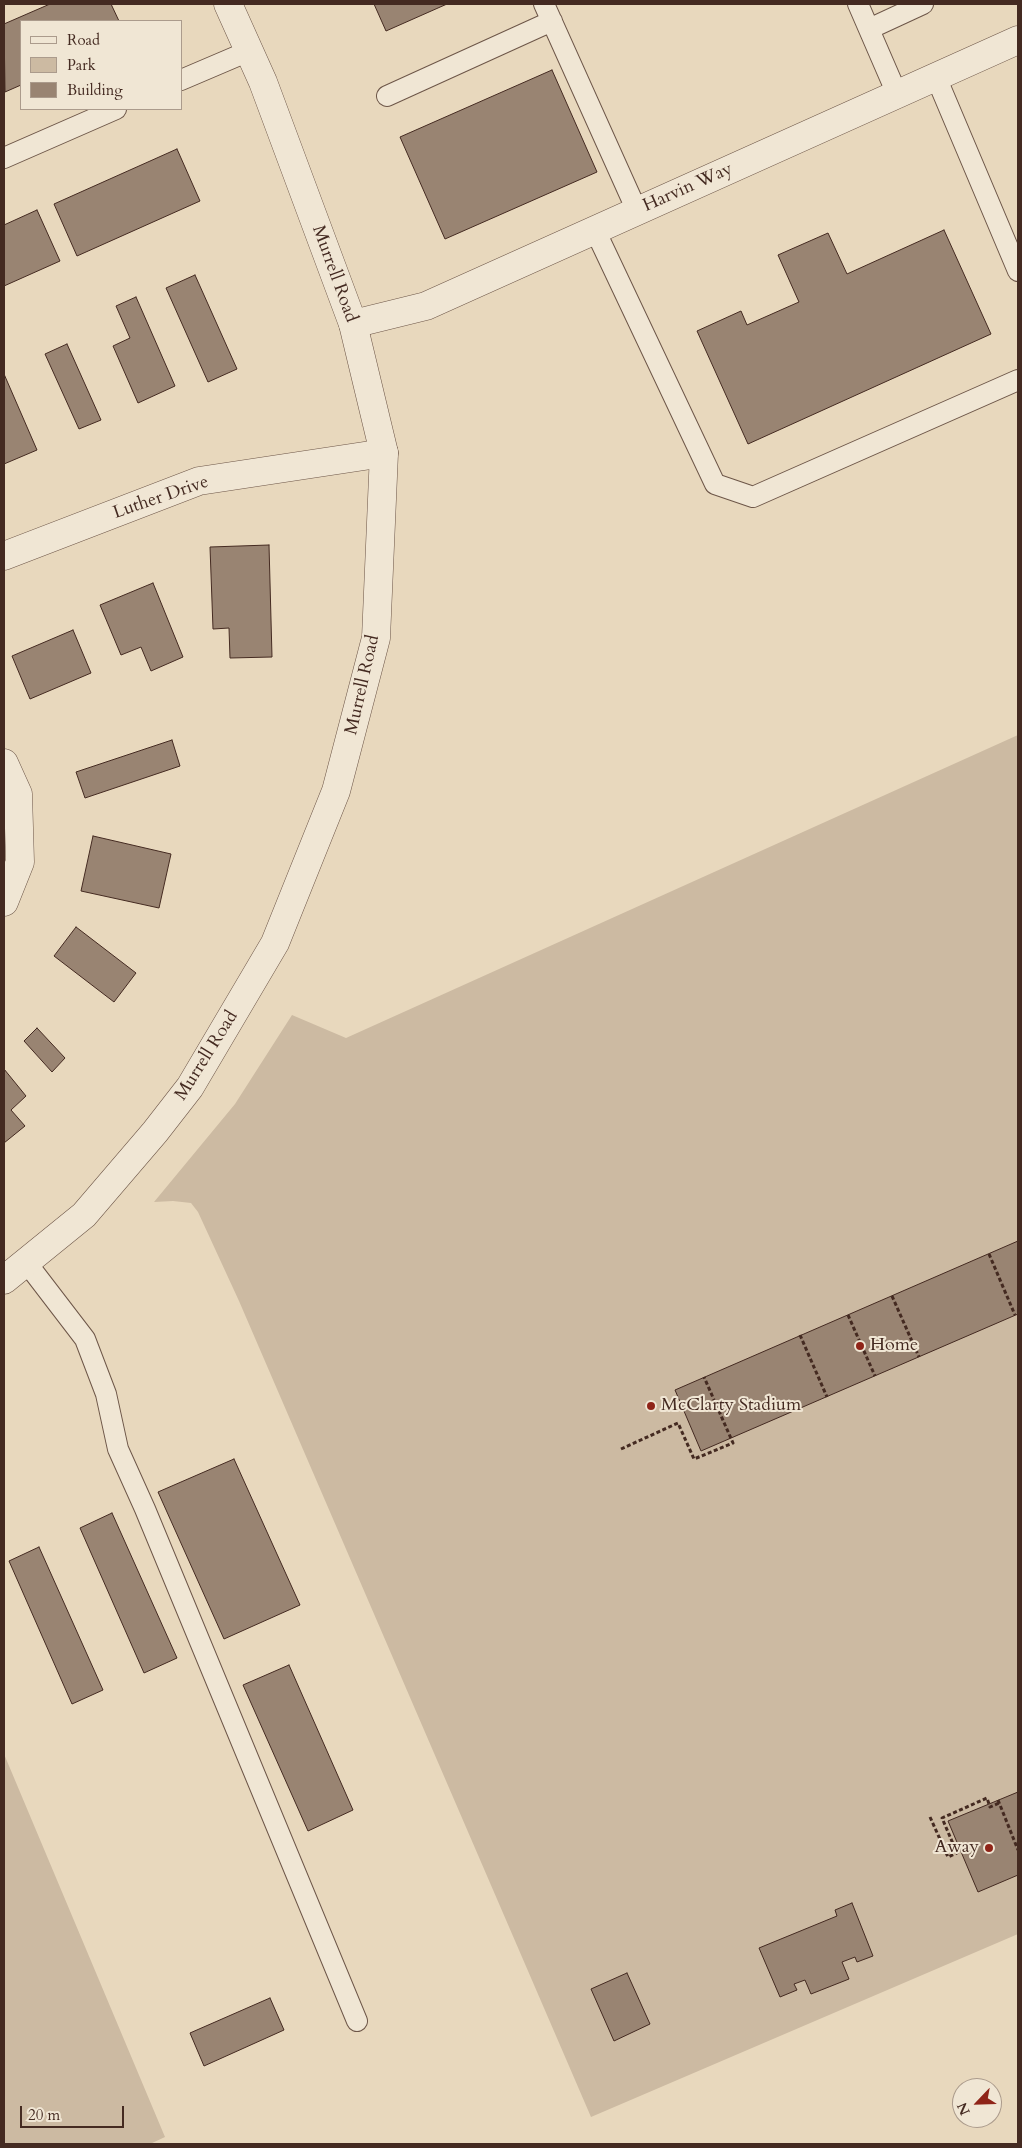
<!DOCTYPE html>
<style>
body{margin:0}
#map{position:relative;width:1022px;height:2148px;overflow:hidden;background:#e8d8bd;font-family:Cardo,serif}
canvas{display:block}
.frame{position:absolute;inset:0;border:5px solid #442a21;pointer-events:none}
.legend{position:absolute;left:20px;top:20px;width:162px;height:90px;box-sizing:border-box;background:#f0e6d4;border:1px solid #ab9b8c;margin:0;padding:6px 9px;list-style:none;font-size:15px;color:#442a21}
.legend li{display:flex;align-items:center;gap:10px;height:25px}
.legend b{width:25px;border:1px solid #ab9b8c}
.north{position:absolute;left:952px;top:2078px;width:50px;height:50px;box-sizing:border-box;background:#f0e6d4;border:1px solid #ab9b8c;border-radius:50%;rotate:246deg;font-size:14px;font-weight:700;line-height:20px;text-align:center;color:#442a21}
.north::after{content:'';display:block;margin:auto;width:18px;height:22px;background:#8f2418;clip-path:polygon(50% 0,100% 100%,50% 72%,0 100%)}
.scale{position:absolute;left:20px;top:2106px;width:104px;height:22px;box-sizing:border-box;border:2px solid #442a21;border-top:0;padding-left:6px;font-size:15px;line-height:18px;white-space:nowrap;color:#442a21;-webkit-text-stroke:4px #f0e6d4;paint-order:stroke}
</style>
<div id="map">
<canvas width="1022" height="2148"></canvas>
<div class="frame"></div>
<ul class="legend">
<li><b style="height:6px;background:#f0e6d4"></b>Road</li>
<li><b style="height:14px;background:#ccbaa2"></b>Park</li>
<li><b style="height:14px;background:#998472"></b>Building</li>
</ul>
<div class="north">N</div>
<div class="scale">20 m</div>
</div>
<script>
const context = document.querySelector('canvas').getContext('2d');
context.lineJoin = 'round';
function paint(path, color) {
  context.fillStyle = color;
  context.fill(path, 'evenodd');
}
function toPath(rows) {
  const path = new Path2D();
  for (const r of rows) {
    path.moveTo(r[0], r[1]);
    for (let i = 2; i < r.length; i += 2) path.lineTo(r[i], r[i + 1]);
  }
  return path;
}
function strokePath(path, color, width, dash) {
  context.strokeStyle = color;
  context.lineWidth = width;
  context.lineCap = dash ? 'butt' : 'round';
  context.setLineDash(dash || []);
  context.stroke(path);
}
function label(font, color, halo, rows, align = 'center') {
  context.font = font + ' Cardo,serif';
  context.lineWidth = 4;
  context.setLineDash([]);
  context.textBaseline = 'middle';
  context.strokeStyle = halo;
  context.fillStyle = color;
  for (const [text, x, y, turn = 0] of rows) {
    context.save();
    context.translate(x, y);
    context.rotate((+turn || 0) * Math.PI / 180);
    context.textAlign = isNaN(turn) ? turn : align;
    if (halo) context.strokeText(text, 0, 0);
    context.fillText(text, 0, 0);
    context.restore();
  }
}
const green = toPath([
 [1018,735,1018,1934,591,2117,239,1301,198,1212,191,1203,173,1201,154,1202,235,1104,292,1015,346,1038],
 [4,1754,165,2137,150,2144,4,2144]
]);
const building = toPath([
 [50,4,111,4,119,21,21,21,21,85,5,92,4,24,50,4],
 [374,4,447,4,386,31,374,4],
 [552,70,597,172,445,239,400,137,552,70],
 [177,149,200,201,77,256,54,204,177,149],
 [37,210,60,261,4,286,4,225,37,210],
 [944,230,991,334,748,444,697,331,741,311,747,325,799,302,778,255,828,233,847,274,944,230],
 [195,275,237,369,208,382,166,288,195,275],
 [136,297,175,386,138,403,113,346,130,338,116,306,136,297],
 [67,344,101,420,79,429,45,354,67,344],
 [4,374,37,450,4,464,4,374],
 [269,545,272,657,230,658,229,628,213,629,210,547,269,545],
 [153,583,183,657,151,671,141,647,121,655,100,605,153,583],
 [73,630,91,673,30,699,12,656,73,630],
 [172,740,180,766,85,798,76,772,172,740],
 [93,836,171,854,159,908,81,891,93,836],
 [76,927,136,973,114,1002,54,956,76,927],
 [37,1028,65,1058,52,1072,24,1041,37,1028],
 [4,1069,26,1096,11,1110,25,1126,4,1143,4,1069],
 [1018,1241,1018,1314,701,1451,675,1390,1018,1241],
 [234,1459,300,1605,224,1639,158,1492,234,1459],
 [112,1513,177,1658,144,1673,80,1528,112,1513],
 [39,1547,103,1690,72,1704,9,1561,39,1547],
 [289,1665,353,1810,308,1831,243,1685,289,1665],
 [1018,1792,1018,1875,978,1892,948,1821,1018,1792],
 [852,1903,873,1956,857,1962,855,1957,842,1962,849,1979,811,1994,805,1980,794,1984,797,1990,780,1997,759,1948,837,1916,835,1910,852,1903],
 [627,1973,650,2024,614,2041,591,1989,627,1973],
 [270,1998,284,2030,204,2066,190,2033,270,1998]
]);
const path = toPath([
 [989,1254,1015,1315],
 [892,1296,919,1357],
 [848,1315,875,1376],
 [800,1335,827,1397],
 [621,1449,678,1423,694,1459,733,1443,704,1377],
 [998,1800,1018,1850],
 [930,1817,948,1857,957,1853,942,1818,987,1798,990,1807,999,1803]
]);
const service = toPath([
 [544,4,637,211],
 [858,4,897,94],
 [869,29,923,4],
 [936,77,1018,271],
 [181,80,249,51],
 [387,96,552,21],
 [4,158,116,109],
 [595,230,715,484,753,497,1018,380],
 [26,1262,85,1339,106,1394,118,1449,145,1509,357,2021]
]);
const minor = toPath([
 [353,324,426,306,1018,40],
 [4,556,199,481,384,453],
 [4,763,18,794,20,862,4,902]
]);
const tertiary = toPath([
 [4,1280,84,1215,155,1132,190,1087,275,943,336,791,376,638,384,453,353,324,263,82,228,4]
]);
const markers = [
 [860,1346,5,"#8f2418"],
 [651,1406,5,"#8f2418"],
 [989,1848,5,"#8f2418"]
];
const streetNames = [
 ["Harvin Way",688,188,-24],
 ["Murrell Road",334,274,70],
 ["Luther Drive",161,498,-19],
 ["Murrell Road",363,685,-77],
 ["Murrell Road",207,1056,-58]
];
const poiNames = [
 ["Home",870,1346],
 ["McClarty Stadium",661,1406],
 ["Away",979,1848,"right"]
];
paint(green, '#ccbaa2');
paint(building, '#998472');
strokePath(building, '#442a21', 1);
strokePath(service, '#6d5648', 22);
strokePath(minor, '#6d5648', 29);
strokePath(tertiary, '#6d5648', 29);
strokePath(path, '#442a21', 3, [4, 2.5]);
strokePath(service, '#f0e6d4', 20);
strokePath(minor, '#f0e6d4', 28);
strokePath(tertiary, '#f0e6d4', 28);
for (const [x, y, r, color] of markers) {
  const dot = new Path2D();
  dot.arc(x, y, r, 0, 2 * Math.PI);
  context.fillStyle = color;
  context.fill(dot);
  strokePath(dot, '#f0e6d4', 2);
}
label('18px', '#442a21', '#f0e6d4', streetNames);
label('18px', '#442a21', '#f0e6d4', poiNames, 'left');
</script>
